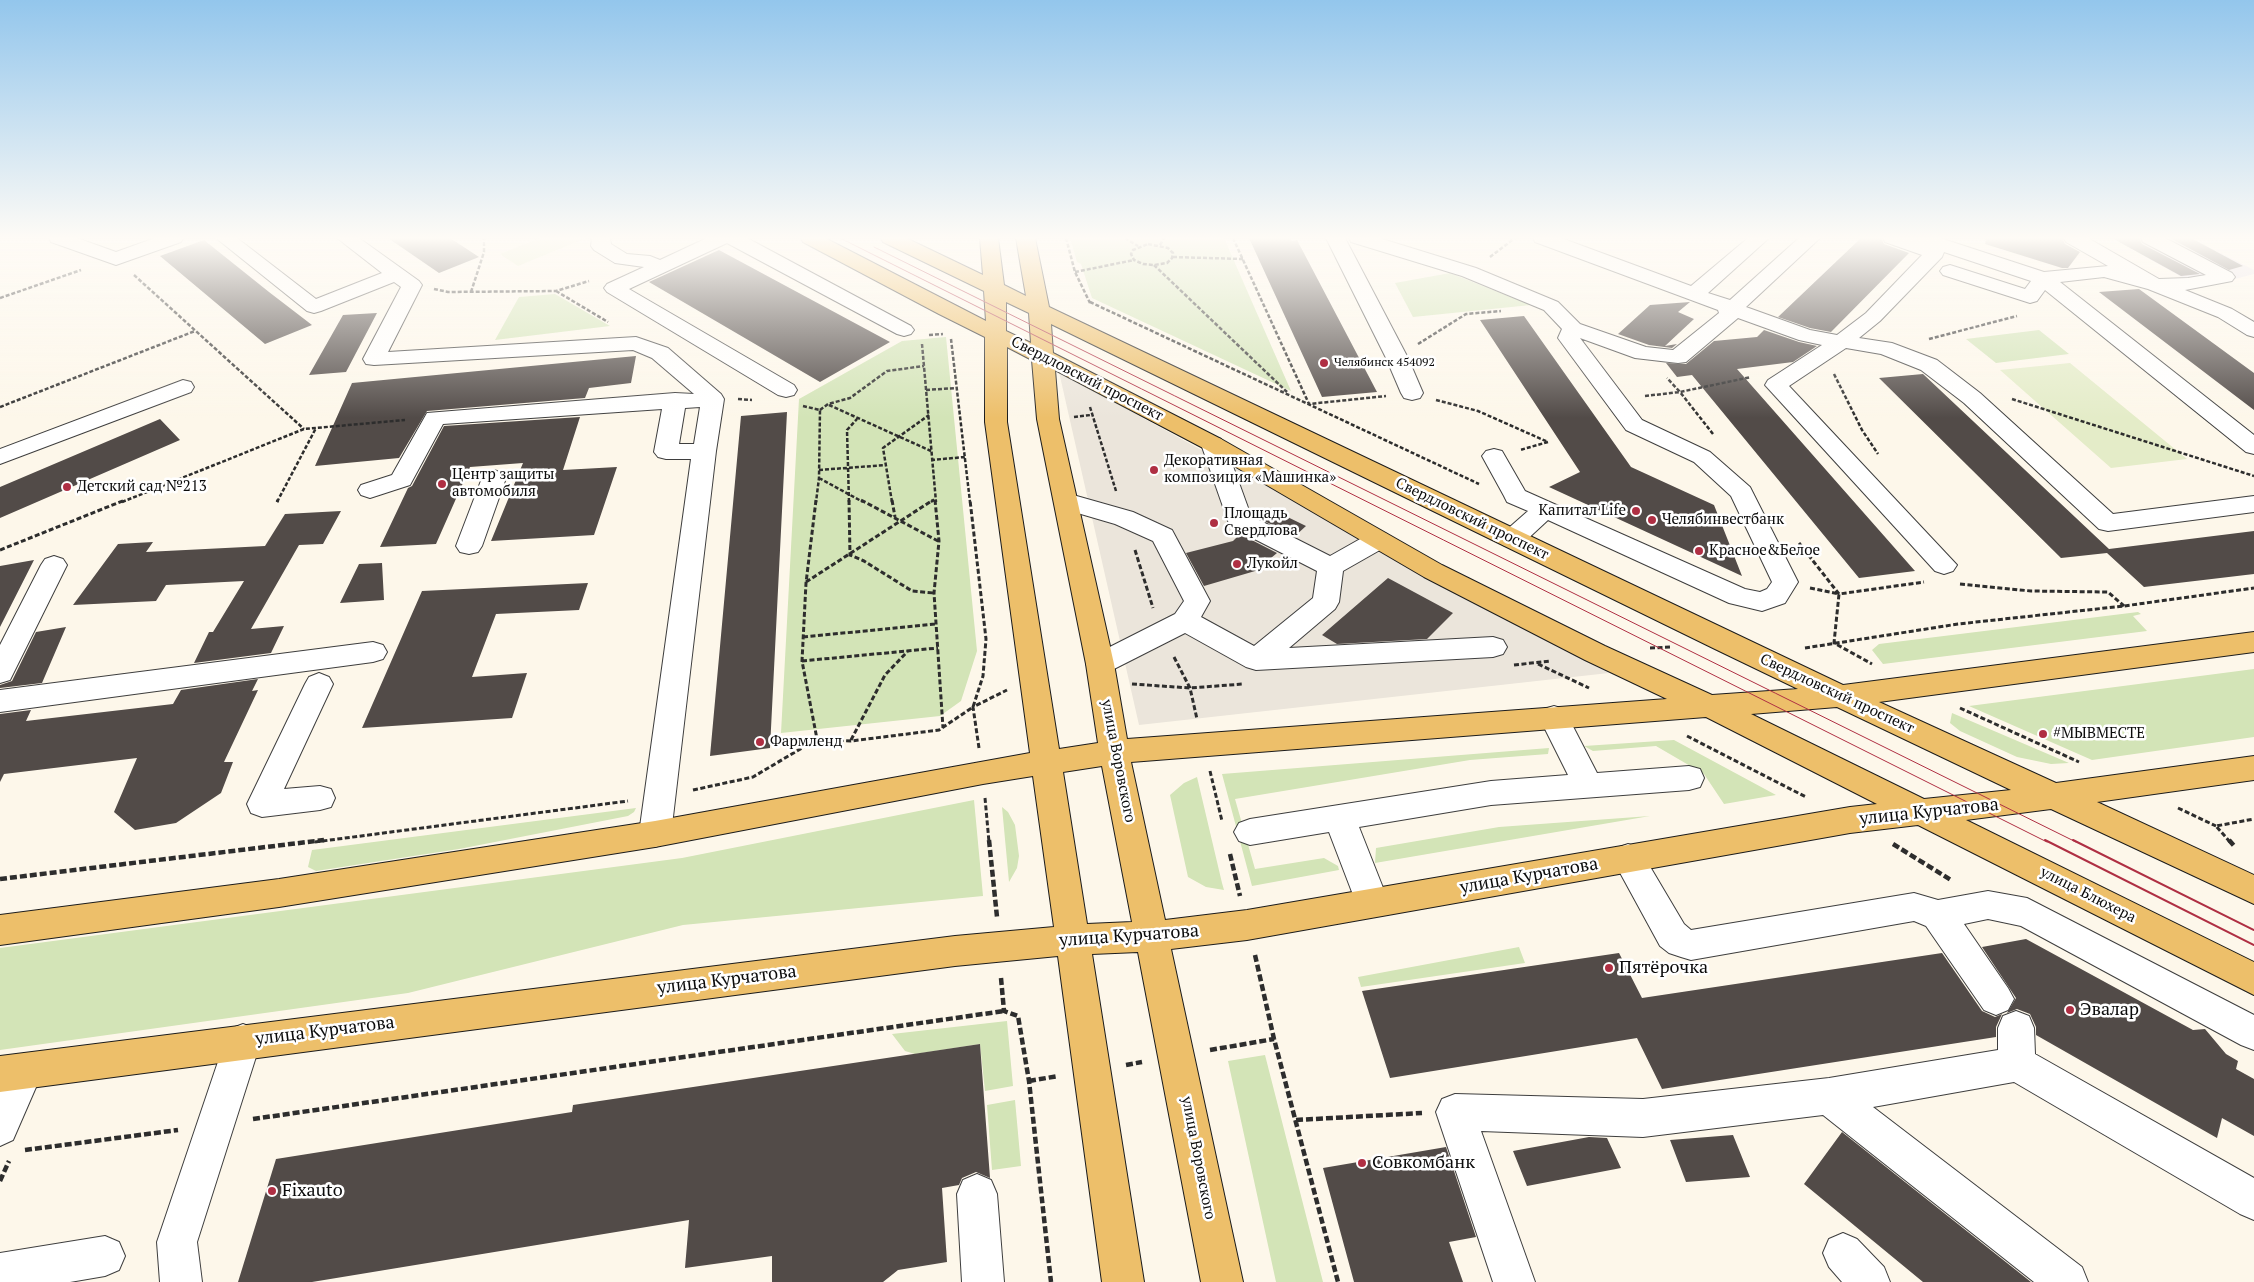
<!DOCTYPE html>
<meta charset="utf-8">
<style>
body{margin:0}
canvas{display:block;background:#fdf7ea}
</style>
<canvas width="2254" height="1282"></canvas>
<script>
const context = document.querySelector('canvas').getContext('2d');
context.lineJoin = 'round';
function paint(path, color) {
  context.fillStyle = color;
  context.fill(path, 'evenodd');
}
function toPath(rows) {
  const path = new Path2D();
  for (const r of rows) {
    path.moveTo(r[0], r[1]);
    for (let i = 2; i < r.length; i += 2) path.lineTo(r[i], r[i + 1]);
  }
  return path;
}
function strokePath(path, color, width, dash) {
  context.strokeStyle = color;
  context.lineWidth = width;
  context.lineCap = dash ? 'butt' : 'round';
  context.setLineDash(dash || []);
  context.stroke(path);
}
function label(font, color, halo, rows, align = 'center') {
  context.font = font + ' "PT Serif",serif';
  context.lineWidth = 5;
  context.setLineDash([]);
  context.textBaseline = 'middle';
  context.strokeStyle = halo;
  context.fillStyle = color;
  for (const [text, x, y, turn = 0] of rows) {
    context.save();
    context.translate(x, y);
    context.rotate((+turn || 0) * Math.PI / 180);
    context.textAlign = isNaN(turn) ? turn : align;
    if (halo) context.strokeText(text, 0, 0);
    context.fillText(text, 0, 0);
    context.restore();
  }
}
const industrial = toPath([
 [2112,238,2191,238,2254,270,2254,274,2201,288]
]);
const green = toPath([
 [1070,238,1224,238,1291,391,1092,298,1081,264,1077,262],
 [1450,273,1531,305,1413,317,1395,283],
 [555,294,610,326,495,340,519,297],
 [2039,330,2069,354,1996,363,1966,339],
 [946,337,977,651,961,701,940,716,781,733,799,399,902,341],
 [2138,612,2141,614,2133,616,2147,631,1883,664,1872,650,1879,644],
 [2254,669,2254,737,2092,760,1969,706],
 [1952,713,2069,763,2051,764,2017,757,1960,731,1950,723],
 [1674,740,1776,795,1724,804,1704,774,1656,746,1593,751,1584,746],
 [1549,748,1548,754,1470,760,1235,799,1255,869,1324,858,1338,866,1339,870,1252,886,1222,774],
 [1197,777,1222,883,1224,890,1206,887,1188,877,1170,795,1184,783],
 [974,800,983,896,683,925,408,993,0,1050,0,948,682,858],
 [1002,807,1008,812,1015,825,1019,856,1017,868,1009,882],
 [636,808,634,812,628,816,459,849,316,871,308,867,312,850],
 [1650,816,1375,863,1376,848,1499,827],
 [1519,947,1525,963,1361,987,1358,977],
 [1007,1021,1013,1086,985,1091,980,1044,915,1054,905,1051,892,1034],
 [1265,1055,1323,1282,1276,1282,1228,1061],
 [1015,1100,1021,1166,992,1170,987,1105]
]);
const pitch = toPath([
 [540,238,586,238,518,266,500,254],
 [2070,363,2187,459,2111,468,2000,370]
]);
const plaza = toPath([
 [1059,372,1609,673,1139,725]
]);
const building = toPath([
 [388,238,450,238,479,257,439,273],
 [1249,238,1290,238,1292,241,1297,240,1377,392,1322,397],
 [1861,238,1881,238,1884,244,1909,253,1831,332,1810,328,1778,317],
 [1986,238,2062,238,2065,244,2080,252,2068,268,2062,268,1985,244],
 [2112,238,2139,238,2142,244,2200,274,2181,276],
 [2170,238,2191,238,2243,266,2229,270],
 [204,240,269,292,312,325,265,344,160,256],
 [719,250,890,342,820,382,649,282],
 [2139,289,2254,373,2254,410,2099,292],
 [1690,302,1678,312,1694,319,1665,346,1677,344,1672,348,1649,345,1618,334,1650,305],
 [377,313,346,372,309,375,343,315],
 [1524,316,1631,467,1714,505,1742,576,1549,487,1580,472,1480,320],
 [1764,330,1799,342,1817,346,1793,362,1737,369,1915,571,1859,578,1692,375,1677,377,1666,363,1686,364,1714,341,1757,337],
 [636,356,631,383,589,388,585,398,427,411,399,458,315,466,352,383],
 [1923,374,2109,549,2254,531,2254,574,2144,587,2107,553,2061,558,1879,378],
 [787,412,770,748,710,756,741,416],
 [580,417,563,470,617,467,594,535,491,541,523,463,470,467,436,544,380,547,408,488,412,486,444,426],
 [160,419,180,440,0,518,0,487],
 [1269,508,1306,526,1295,536,1258,518],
 [341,511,323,544,299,545,251,629,284,626,271,653,194,663,209,632,213,632,244,581,166,585,156,601,73,605,118,544,153,542,146,552,265,546,285,514],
 [1240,534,1277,553,1271,558,1279,564,1204,586,1186,553,1233,541],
 [34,560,0,627,0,566],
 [382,563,384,600,340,603,359,564],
 [1388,578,1453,613,1427,639,1337,644,1322,635],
 [588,583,579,610,496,614,472,677,527,673,512,718,362,728,422,591],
 [66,627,42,683,0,688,0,685,12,681,36,632],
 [258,679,252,691,258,690,224,762,233,762,221,793,176,823,135,830,114,812,137,758,4,774,0,782,0,714,31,710,26,721,173,704,181,690],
 [2026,939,2193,1030,2205,1029,2226,1054,2238,1061,2236,1069,2254,1079,2254,1136,2222,1118,2217,1138,2036,1035,2036,1027,2030,1014,2017,1009,2007,1013,2016,998,1982,947],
 [1619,953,1642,998,1942,953,1982,1011,1995,1017,2002,1014,1996,1027,1996,1037,1662,1089,1637,1038,1390,1078,1362,991],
 [980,1044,990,1178,976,1172,962,1178,959,1185,942,1188,947,1262,898,1270,883,1282,772,1282,772,1256,685,1268,689,1220,312,1282,238,1282,276,1159,572,1112,573,1105],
 [1842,1132,2031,1282,1923,1282,1804,1184],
 [1733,1135,1750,1177,1686,1182,1670,1140],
 [1589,1137,1607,1138,1621,1168,1527,1186,1513,1151],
 [1446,1147,1476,1237,1449,1242,1463,1282,1354,1282,1323,1168]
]);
const pathFar2 = toPath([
 [1066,238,1075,272,1090,303],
 [1125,238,1138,246],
 [1233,238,1309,404,1386,396],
 [1148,244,1168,248,1173,253,1172,258,1167,263,1154,265,1143,264,1134,260,1131,254,1133,250,1148,244],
 [1160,245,1164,238],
 [1173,257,1243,259],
 [1490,257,1515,238],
 [1154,265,1287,392],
 [1075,272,1134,260],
 [134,275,304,429],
 [434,289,448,292,556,291,589,281],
 [556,291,608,322],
 [471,292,484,252,484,238],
 [0,298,81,270],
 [1090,302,1479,484],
 [929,335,943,334],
 [951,339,970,502],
 [1929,339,2017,316],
 [922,344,936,502],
 [1418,344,1466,314,1501,311],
 [1834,374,1862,430,1878,454],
 [926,390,957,388],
 [1645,396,1680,392,1667,378],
 [738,399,752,400],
 [2012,399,2254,476],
 [1436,400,1478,411,1548,442,1520,450],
 [829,405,931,451],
 [803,406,820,410,819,478,816,502],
 [0,407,195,331],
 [1090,407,1116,491],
 [820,410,828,404,850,398,887,371,924,366],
 [1074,417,1091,415],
 [1713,434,1680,392,1751,377],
 [931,460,965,457],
 [819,470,886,465],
 [819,478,863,502],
 [122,502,304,429,405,420],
 [277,502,316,428],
 [849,502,847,430,857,419],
 [892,502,883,448,929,415],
 [931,502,935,499]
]);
const pathFar1 = toPath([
 [816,500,806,583,802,661,817,739],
 [849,500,850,555,864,561,912,591,934,593],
 [861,500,938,541],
 [892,500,895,517],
 [935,500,939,541,934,593,943,728],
 [277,502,278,500],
 [1799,543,1839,594,1924,582],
 [0,550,125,500],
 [1135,550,1153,608],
 [806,582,933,500],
 [1960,584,2031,591,2108,592,2124,606],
 [1810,588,1839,594,1834,643,1872,664],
 [803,637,936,624],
 [1650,648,1671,647],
 [1805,648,1958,624,2124,606,2254,588],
 [1174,657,1190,688,1197,719],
 [802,661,938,648],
 [1538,664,1589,688],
 [1514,665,1550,661],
 [1132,684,1190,688,1243,684],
 [1960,708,2079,762],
 [1687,736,1806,797],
 [851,740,885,675,908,651],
 [979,748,973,707,1007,690],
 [1210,771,1222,821],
 [693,790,753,777,817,739,851,741,939,730,973,707,983,676,986,639,970,500],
 [985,798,989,842],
 [2178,808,2216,826],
 [315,842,628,801],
 [2230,842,2216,826,2254,819]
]);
const path = toPath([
 [989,840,997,917],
 [2229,840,2235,847],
 [1893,844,1951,880],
 [1230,854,1240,896],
 [0,879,324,840],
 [1255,955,1274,1039,1338,1282],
 [1001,978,1004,1011,1018,1016,1029,1081,1051,1282],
 [1210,1050,1274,1039],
 [1126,1065,1142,1062],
 [1029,1081,1058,1076],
 [253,1119,1004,1011],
 [1296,1120,1422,1113],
 [25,1150,178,1130],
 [0,1181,9,1161]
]);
const minor = toPath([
 [49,238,77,238,116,252,155,238,183,238,181,242,116,265,51,242,49,238],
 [216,238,237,238,316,299,382,273,337,238,359,238,419,281,422,285,388,352,636,337,668,348,721,394,724,399,716,451,671,834,666,843,655,847,644,843,639,834,691,459,666,459,658,457,654,452,662,409,443,424,410,485,370,498,361,495,358,490,361,485,392,475,427,413,675,393,694,394,652,358,633,350,374,365,366,364,363,359,401,287,394,282,321,311,314,313,307,311,216,238],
 [700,407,694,444,679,444,685,408,700,407],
 [592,238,610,238,611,244,627,254,650,256,660,260,707,238,747,238,911,326,914,330,911,334,904,336,897,334,727,243,629,289,794,385,797,390,794,395,786,397,778,395,607,292,604,288,607,284,644,267,615,263,594,250,591,246,592,238],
 [1326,238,1345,238,1408,358,1423,393,1420,398,1412,400,1404,398,1401,393,1386,358,1326,238],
 [1349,238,1379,238,1476,268,1558,302,1580,324,1646,347,1673,350,1719,313,1718,310,1535,242,1533,238,1561,238,1691,286,1748,238,1769,238,1708,293,1730,300,1799,238,1820,238,1746,307,1810,330,1837,335,1866,313,1922,255,1885,242,1883,238,1940,238,2044,272,2108,266,2066,242,2064,238,2088,238,2159,279,2188,278,2206,275,2143,242,2141,238,2165,238,2232,273,2235,277,2232,281,2185,290,2232,309,2254,322,2254,337,2247,335,2218,317,2148,289,2104,277,2060,282,2254,435,2254,454,2246,452,2045,290,2037,301,2030,303,1943,275,1940,271,1943,267,1950,265,2025,289,2031,281,1944,252,1942,257,1880,321,1859,338,1892,343,1937,360,1980,393,2113,514,2254,496,2254,512,2108,531,2099,529,1964,403,1921,370,1881,354,1846,348,1789,386,1957,565,1953,571,1944,574,1935,571,1765,385,1768,380,1822,345,1799,340,1738,318,1686,362,1678,363,1635,358,1580,338,1642,420,1710,452,1750,487,1798,582,1785,603,1762,611,1729,603,1548,520,1521,545,1512,547,1503,545,1499,539,1503,533,1528,511,1507,502,1504,496,1482,456,1486,451,1494,449,1502,451,1525,491,1745,589,1760,592,1767,589,1772,582,1731,496,1694,462,1626,430,1558,338,1562,329,1544,310,1462,276,1351,242,1349,238],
 [183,380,191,382,194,387,191,392,0,464,0,449,183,380],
 [1213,437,1221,439,1225,444,1251,516,1330,556,1369,534,1378,532,1387,534,1391,540,1387,546,1343,571,1339,602,1335,609,1289,648,1493,637,1503,640,1507,647,1503,654,1493,657,1256,670,1246,667,1185,633,1110,671,1100,674,1090,671,1086,664,1090,657,1175,614,1184,601,1153,541,1115,524,1057,507,1054,501,1057,495,1066,493,1133,512,1172,530,1210,601,1201,617,1254,646,1313,598,1317,571,1231,527,1228,521,1201,444,1205,439,1213,437],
 [494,470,502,473,506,478,482,546,478,552,469,554,460,552,456,546,482,478,486,473,494,470],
 [54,556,63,559,67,565,10,680,0,683,0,645,41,565,45,559,54,556],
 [373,642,383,645,387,652,383,659,373,662,0,712,0,690,373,642],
 [319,673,329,677,333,684,284,789,320,786,331,789,335,798,331,807,320,810,262,817,251,813,247,804,305,684,309,677,319,673],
 [1554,706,1564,709,1597,773,1689,766,1700,769,1704,778,1700,787,1689,790,1491,805,1359,827,1389,903,1384,913,1372,917,1360,913,1329,832,1250,845,1239,841,1234,832,1239,823,1250,819,1491,781,1568,775,1539,717,1544,709,1554,706],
 [1628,844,1639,848,1684,924,1691,930,1914,893,1938,900,1988,891,2027,898,2254,1015,2254,1050,2241,1045,2021,926,1988,919,1964,924,2008,988,2014,999,2008,1010,1996,1015,1984,1010,1926,926,1914,921,1691,960,1681,957,1669,953,1660,946,1612,858,1617,848,1628,844],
 [2016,1011,2029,1016,2034,1028,2035,1054,2254,1178,2254,1220,2240,1214,2014,1082,1873,1107,2082,1267,2088,1282,2034,1282,1823,1115,1643,1137,1481,1131,1535,1282,1493,1282,1436,1112,1442,1099,1455,1094,1643,1099,1829,1078,1998,1050,1998,1028,2003,1016,2016,1011],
 [243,1024,256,1029,261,1041,197,1242,202,1282,160,1282,157,1242,225,1041,230,1029,243,1024],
 [25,1053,38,1059,43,1071,13,1140,0,1146,0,1085,12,1059,25,1053],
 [977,1174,991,1180,997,1194,1004,1282,962,1282,957,1194,963,1180,977,1174],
 [1843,1233,1857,1239,1884,1267,1890,1282,1842,1282,1829,1267,1823,1253,1829,1239,1843,1233],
 [105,1236,119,1242,125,1256,119,1270,105,1276,70,1282,0,1282,0,1253,105,1236]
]);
const major = toPath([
 [801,238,825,238,986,321,984,291,883,242,881,238,906,238,983,275,980,238,998,238,1004,285,1026,296,1016,238,1035,238,1049,307,1843,685,2254,632,2254,652,1879,702,2056,783,2254,756,2254,780,2097,802,2254,875,2254,904,2051,809,1966,820,2254,962,2254,995,1918,825,1850,833,1247,940,1171,949,1243,1282,1201,1282,1138,952,1092,954,1144,1282,1102,1282,1058,956,955,966,0,1092,0,1056,955,936,1054,927,1033,776,983,784,655,847,279,907,0,945,0,915,279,879,655,821,1030,753,985,422,985,337,939,314,803,242,801,238],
 [1006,302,1029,313,1031,343,1006,331,1006,302],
 [1051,324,1715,649,1798,689,1712,695,1605,646,1442,565,1221,439,1053,353,1051,324],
 [1007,347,1032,360,1037,419,1086,664,1098,743,1059,749,1007,422,1007,347],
 [1055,370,1205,449,1424,577,1585,660,1667,699,1127,739,1114,664,1059,419,1055,370],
 [1837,707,2011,790,1924,799,1751,714,1837,707],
 [1706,717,1877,804,1850,807,1247,910,1165,920,1131,762,1706,717],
 [1102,766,1132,922,1087,924,1063,772,1102,766]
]);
const tramFar1 = toPath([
 [840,238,2047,842],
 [874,247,2076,842]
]);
const tram = toPath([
 [2045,840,2254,945],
 [2073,840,2254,930]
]);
const markers = [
 [1324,363,5,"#af2f43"],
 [1154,470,5,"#af2f43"],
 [442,484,5,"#af2f43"],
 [67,487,5,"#af2f43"],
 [1636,511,5,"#af2f43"],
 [1652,520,5,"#af2f43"],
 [1214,523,5,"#af2f43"],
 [1699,551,5,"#af2f43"],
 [1237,564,5,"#af2f43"],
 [2043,734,5,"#af2f43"],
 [760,742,5,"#af2f43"],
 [1609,968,5,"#af2f43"],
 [2070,1010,5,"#af2f43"],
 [1362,1163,5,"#af2f43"],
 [272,1191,5,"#af2f43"]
];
const farPoinames = [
 ["Челябинск 454092",1334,363]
];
const streetNames = [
 ["Свердловский проспект",1087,379,27],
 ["Свердловский проспект",1472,519,26],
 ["Свердловский проспект",1837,694,25],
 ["улица Воровского",1118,761,79],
 ["улица Блюхера",2088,895,27],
 ["улица Воровского",1198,1158,79]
];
const poiNames = [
 ["Декоративная",1164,461],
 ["композиция «Машинка»",1164,478],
 ["Центр защиты",452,475],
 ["автомобиля",452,492],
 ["Детский сад №213",77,487],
 ["Капитал Life",1626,511,"right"],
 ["Площадь",1224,514],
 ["Свердлова",1224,531],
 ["Челябинвестбанк",1662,520],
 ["Красное&Белое",1709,551],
 ["Лукойл",1247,564],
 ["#МЫВМЕСТЕ",2053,734],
 ["Фармленд",770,742]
];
const nearStreetnames = [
 ["улица Курчатова",1929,812,-6],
 ["улица Курчатова",1529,876,-10],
 ["улица Курчатова",1129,936,-4],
 ["улица Курчатова",727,980,-7],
 ["улица Курчатова",325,1031,-7]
];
const nearPoinames = [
 ["Пятёрочка",1619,968],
 ["Эвалар",2080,1010],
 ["Совкомбанк",1372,1163],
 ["Fixauto",282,1191]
];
paint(industrial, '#e7dfe9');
paint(green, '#d3e4b7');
paint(pitch, '#e4ecc8');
paint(plaza, '#ebe5db');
paint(building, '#524b48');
strokePath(minor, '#3e3e3e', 2);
strokePath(major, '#1c1c1c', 2);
strokePath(pathFar2, '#2d2d2d', 2.5, [4, 2]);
strokePath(pathFar1, '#2d2d2d', 3, [5, 2.5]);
strokePath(path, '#2d2d2d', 4.5, [7, 3]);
paint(minor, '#fff');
paint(major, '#edbf6a');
strokePath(tramFar1, '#af2f43', 1);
strokePath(tram, '#af2f43', 2);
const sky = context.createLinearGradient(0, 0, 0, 418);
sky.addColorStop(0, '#93c6ec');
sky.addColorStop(0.57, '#fefbf6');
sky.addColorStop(1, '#fefbf600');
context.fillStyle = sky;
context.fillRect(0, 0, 2254, 418);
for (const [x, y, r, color] of markers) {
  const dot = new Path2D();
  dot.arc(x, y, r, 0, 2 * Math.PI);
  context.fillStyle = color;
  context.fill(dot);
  strokePath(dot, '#fff', 2);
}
label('12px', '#0b0b0b', '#fff', farPoinames, 'left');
label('15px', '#0b0b0b', '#fff', streetNames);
label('15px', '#0b0b0b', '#fff', poiNames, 'left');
label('18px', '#0b0b0b', '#fff', nearStreetnames);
label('18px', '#0b0b0b', '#fff', nearPoinames, 'left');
</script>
